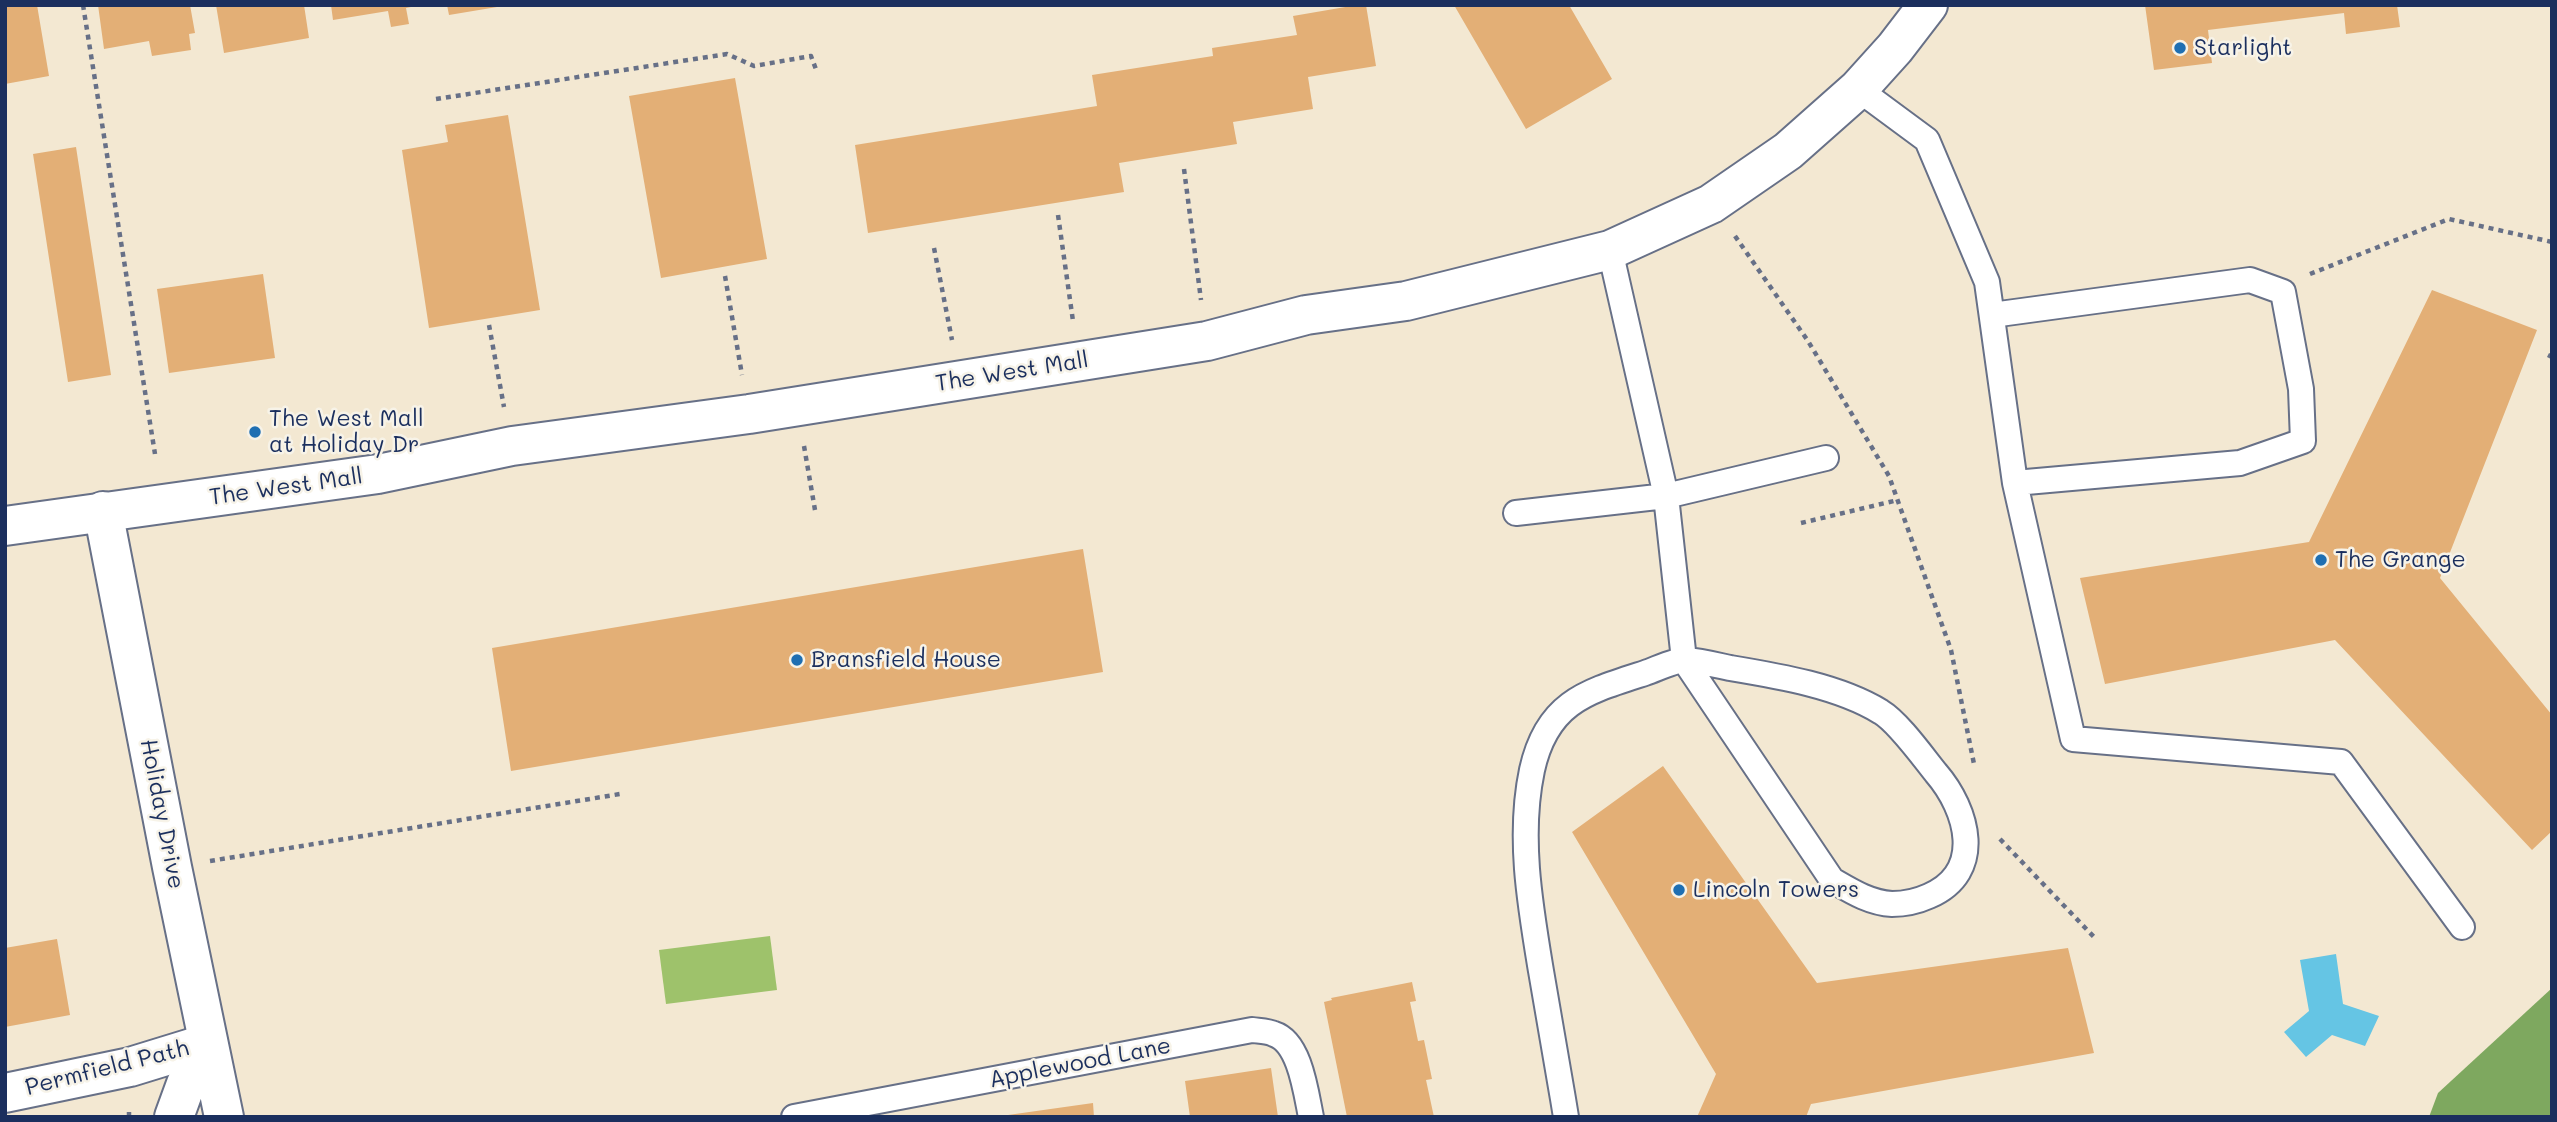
<!DOCTYPE html>
<html>
<head>
<meta charset="utf-8">
<style>
  body { margin:0 }
  #map { position:relative; width:2557px; height:1122px; overflow:hidden; background:#f3e8d2; font-family:Mali,sans-serif }
  canvas { display:block }
  .frame { position:absolute; inset:0; border:7px solid #1b2f5e; pointer-events:none }
</style>
</head>
<body>
<div id="map">
<canvas width="2557" height="1122"></canvas>
<div class="frame"></div>
</div>
<script>
const ctx = document.querySelector('canvas').getContext('2d');
ctx.lineJoin = 'round';
function fill(path, color) { ctx.fillStyle = color; ctx.fill(path, 'evenodd'); }
function strokePath(path, color, width, dash) { ctx.strokeStyle = color; ctx.lineWidth = width; ctx.lineCap = dash ? 'butt' : 'round'; ctx.setLineDash(dash || []); ctx.stroke(path); }
function write(font, color, halo, rows, align = 'center') {
  ctx.font = font + ' Mali,sans-serif'; ctx.lineWidth = 5; ctx.setLineDash([]); ctx.textBaseline = 'middle'; ctx.strokeStyle = halo; ctx.fillStyle = color; for (const [text, x, y, turn = 0] of rows) {
    ctx.save(); ctx.translate(x, y); ctx.rotate((+turn || 0) * Math.PI / 180); ctx.textAlign = isNaN(turn) ? turn : align; if (halo) ctx.strokeText(text, 0, 0); ctx.fillText(text, 0, 0); ctx.restore();
  }
}
fill(new Path2D(`
  M770,936L777,990L666,1004L659,950Z`), '#9ec26b');
fill(new Path2D(`
  M2552,988V1117H2429L2438,1093Z`), '#7ea85f');
fill(new Path2D(`
  M2336,954L2343,1004L2379,1016L2365,1046L2332,1035L2306,1057L2284,1032L2309,1011L2300,960Z`), '#65c5e4');
fill(new Path2D(`
  M5,5H37L49,76L5,84Z
  M98,5H190L195,33L189,34L191,50L152,56L149,41L104,49Z
  M216,5H304L309,38L224,53Z
  M331,5H411V7L406,8L409,24L391,27L388,11L333,20Z
  M447,5H497V7L449,15Z
  M1357,5H1366L1376,66L1308,77L1313,109L1233,122L1237,144L1119,163L1124,192L868,233L855,145L1097,106L1092,75L1213,56L1212,48L1297,35L1293,16Z
  M1454,5H1569L1612,79L1526,129Z
  M2145,5H2397L2400,27L2346,34L2344,13L2208,30L2212,63L2154,70Z
  M735,78L767,259L661,278L629,96Z
  M508,115L540,310L429,328L402,150L448,142L445,125Z
  M76,147L111,375L68,382L33,154Z
  M263,274L275,358L169,373L157,289Z
  M2432,290L2537,330L2440,578L2552,715V831L2532,850L2335,640L2105,684L2080,578L2309,542Z
  M1083,549L1103,672L511,771L492,648Z
  M1663,766L1817,983L2068,948L2094,1053L1811,1104L1806,1117H1697L1716,1074L1572,832Z
  M57,939L70,1015L5,1027V948Z
  M1412,982L1416,1001L1410,1002L1418,1041L1424,1040L1432,1079L1426,1080L1434,1117H1347L1324,1002L1332,1000L1331,998Z
  M1271,1068L1278,1117H1190L1185,1081Z
  M1093,1103L1094,1117H1008V1115Z`), '#e3af76');
const service = new Path2D(`
  M1858,89L1927,140L1987,282L2015,483L2240,463L2303,441L2301,389L2283,292L2250,280L1992,315
  M2015,483L2073,739L2341,762L2462,927
  M1516,513L1666,496L1826,458
  M794,1117L1252,1030C1259,1031 1268,1031 1274,1034C1300,1042 1306,1093 1311,1117
  M1566,1117C1558,1068 1549,1019 1541,971C1530,905 1518,836 1532,770C1547,702 1586,692 1645,673C1657,669 1674,660 1686,660C1700,661 1716,665 1730,668C1778,676 1839,686 1881,712C1898,722 1923,757 1936,773C1968,810 1985,872 1929,896C1918,901 1905,904 1892,904C1870,903 1851,891 1832,880L1684,660L1666,496L1610,250`);
const minor = new Path2D(`
  M5,1093L130,1067L208,1043`);
const tertiary = new Path2D(`
  M103,511L172,867L224,1117
  M174,1117L186,1084L208,1043`);
const secondary = new Path2D(`
  M5,526L378,474L512,446L749,414L1207,341L1306,315L1406,301L1610,250L1711,204L1788,151L1858,89L1895,48L1928,5`);
strokePath(service, '#677087', 28);
strokePath(minor, '#677087', 42);
strokePath(tertiary, '#677087', 42);
strokePath(secondary, '#677087', 42);
strokePath(new Path2D(`
  M83,5L155,454
  M436,99L727,54L754,66L811,56L817,72
  M1184,169L1201,300
  M1058,215L1073,321
  M1735,236L1808,341L1889,476L1951,650L1974,764
  M934,248L952,340
  M2310,274L2449,219L2552,242
  M725,276L742,375
  M489,325L504,407
  M2548,355L2552,357
  M804,446L815,510
  M1801,523L1898,500
  M2000,839L2094,937
  M210,861L620,794
  M129,1117V1107`), '#677087', 4.5, [5, 5]);
strokePath(service, '#fff', 24);
strokePath(minor, '#fff', 38);
strokePath(tertiary, '#fff', 38);
strokePath(secondary, '#fff', 38);
for (const [x, y, r, color] of [
  [2180,48,7,"#1f6fb2"],
  [255,432,7,"#1f6fb2"],
  [2321,560,7,"#1f6fb2"],
  [797,660,7,"#1f6fb2"],
  [1679,890,7,"#1f6fb2"]
]) { const dot = new Path2D(); dot.arc(x, y, r, 0, 2 * Math.PI); ctx.fillStyle = color; ctx.fill(dot); strokePath(dot, '#f7f3e8', 2.5); }
write('23px', '#1b2f5e', '#f7f3e8', [
  ["Starlight",2194,48],
  ["The West Mall",269,419],
  ["at Holiday Dr",269,445],
  ["The Grange",2335,560],
  ["Bransfield House",811,660],
  ["Lincoln Towers",1693,890]
], 'left');
write('23px', '#1b2f5e', '#f7f3e8', [
  ["The West Mall",1012,372,-9],
  ["The West Mall",286,487,-8],
  ["Holiday Drive",162,814,79],
  ["Applewood Lane",1080,1063,-11],
  ["Permfield Path",107,1068,-14]
]);
</script>
</body>
</html>
